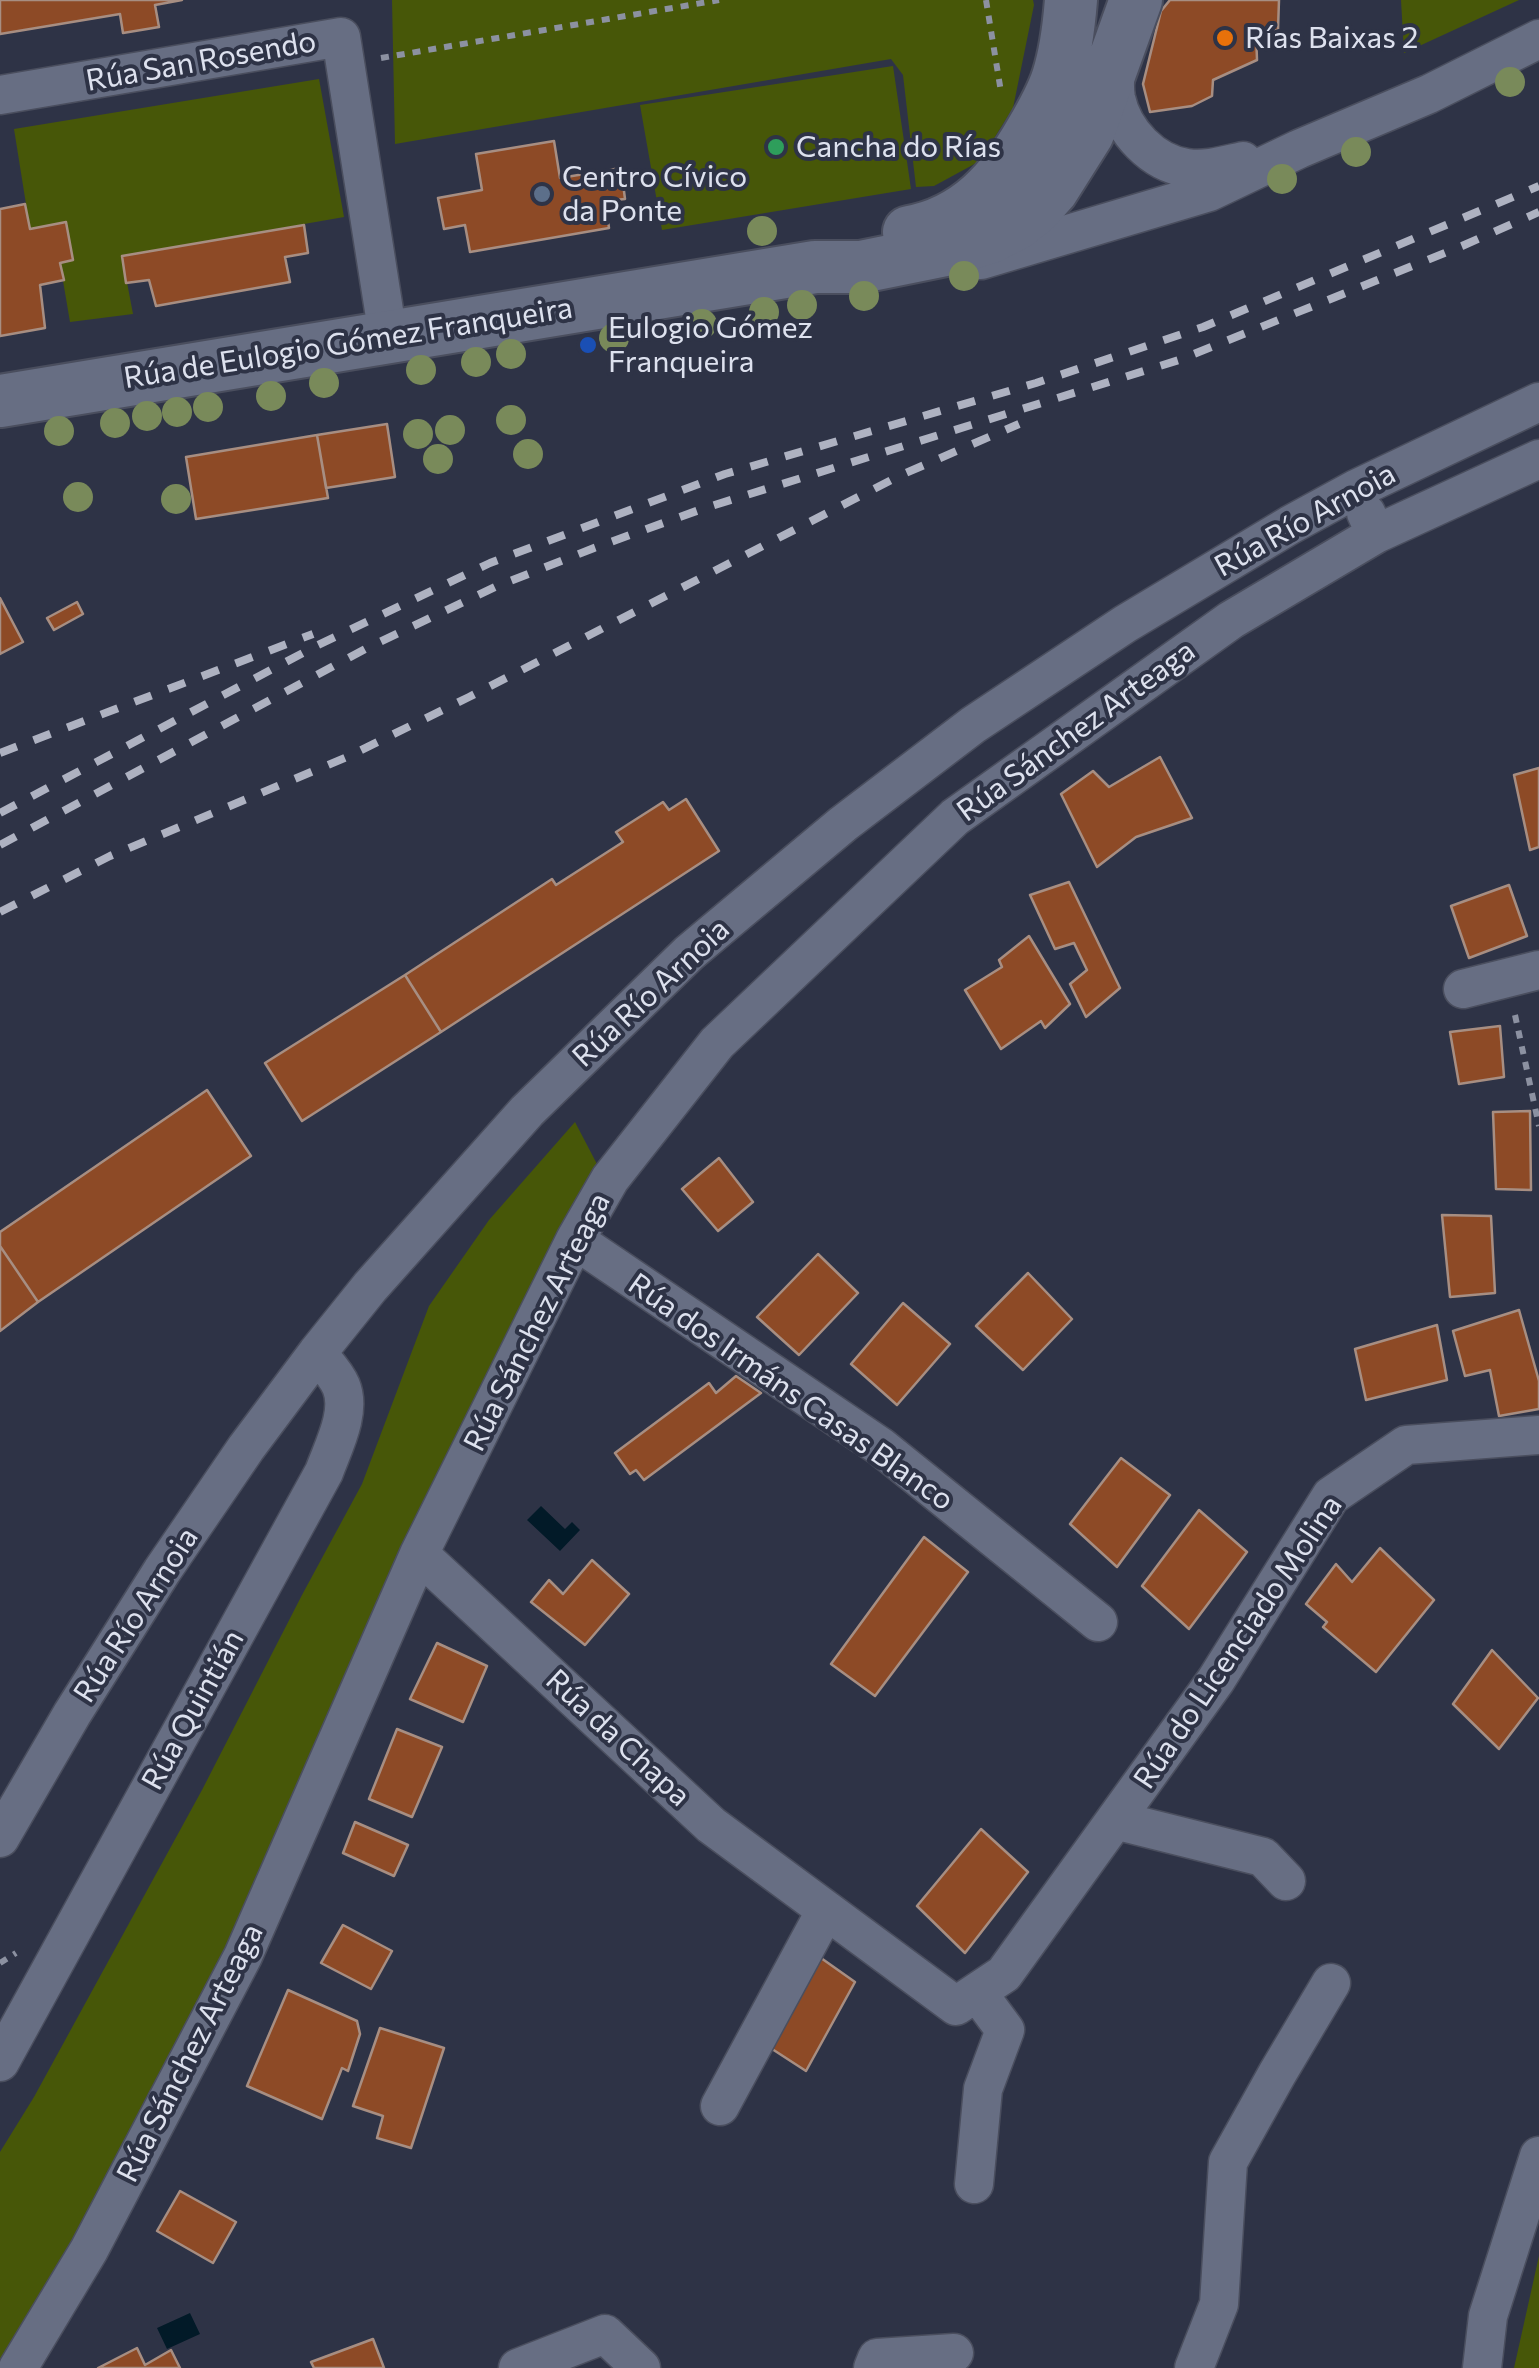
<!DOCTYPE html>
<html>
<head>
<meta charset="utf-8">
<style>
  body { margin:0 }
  canvas { display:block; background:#2e3346 }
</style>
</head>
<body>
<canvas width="1539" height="2368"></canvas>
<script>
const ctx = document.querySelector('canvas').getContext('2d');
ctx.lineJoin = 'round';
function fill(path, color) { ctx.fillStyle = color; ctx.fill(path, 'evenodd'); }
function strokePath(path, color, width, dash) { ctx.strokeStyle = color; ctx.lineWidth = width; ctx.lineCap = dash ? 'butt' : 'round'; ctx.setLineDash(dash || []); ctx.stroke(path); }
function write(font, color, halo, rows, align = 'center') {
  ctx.font = font + ' Commissioner,sans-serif'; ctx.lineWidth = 8; ctx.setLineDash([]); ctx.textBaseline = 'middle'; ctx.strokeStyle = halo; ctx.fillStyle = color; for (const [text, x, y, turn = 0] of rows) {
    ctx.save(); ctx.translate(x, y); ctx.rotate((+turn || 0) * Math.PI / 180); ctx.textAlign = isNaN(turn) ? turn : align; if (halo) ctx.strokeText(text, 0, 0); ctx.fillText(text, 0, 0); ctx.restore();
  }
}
fill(new Path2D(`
  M392,0H1033L1034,5L1013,108L980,161L934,186L916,187L903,75L891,59L395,144Z
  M1401,0H1519L1404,53Z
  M893,66L911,189L662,230L640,105Z
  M319,79L344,217L122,256L133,314L70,322L60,263L73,259L66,223L30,229L14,129Z
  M575,1122L598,1166L188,2038L7,2364L0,2368V2152L34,2097L202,1790L302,1595L362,1484L429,1306L489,1220Z
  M1539,2255V2368H1514L1539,2256Z`), '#475708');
fill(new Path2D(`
  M541,1506L565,1529L572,1522L580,1530L560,1551L527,1520Z
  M190,2313L200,2334L167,2349L157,2328Z`), '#021a28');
const building = new Path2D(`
  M0,0H182L155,5L159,27L123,33L120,14L0,34Z
  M1170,0H1279L1278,30L1256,33L1257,60L1213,80L1212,96L1192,106L1150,112L1143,84L1161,11Z
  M554,141L560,178L621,168L625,199L605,201L609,228L470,252L465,225L444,229L438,198L482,190L476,154Z
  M25,204L30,229L66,222L73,260L60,263L64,280L40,285L45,328L0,336V209Z
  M304,225L308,253L285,257L290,282L156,306L149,280L126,283L122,256Z
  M387,424L395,477L326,488L317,435Z
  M317,435L328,498L196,519L186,457Z
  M0,598L23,642L0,654Z
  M77,602L83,614L54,630L47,618Z
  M1160,757L1192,818L1136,837L1097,867L1061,794L1093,771L1109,787Z
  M1539,768V847L1530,850L1514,775Z
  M686,799L719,851L441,1032L405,975L552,879L556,885L623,842L616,832L663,802L669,810Z
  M1069,882L1120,988L1086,1017L1070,984L1087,970L1074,943L1055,949L1030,895Z
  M1509,885L1527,936L1469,958L1451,906Z
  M1029,936L1070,1004L1045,1028L1041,1021L1001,1049L965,990L1002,967L999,960Z
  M405,975L441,1032L302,1121L265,1063Z
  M1500,1026L1504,1077L1459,1084L1450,1032Z
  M207,1090L251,1156L38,1302L0,1246V1232Z
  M1530,1111L1531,1190L1496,1189L1493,1112Z
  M719,1158L753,1202L718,1231L682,1189Z
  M1442,1215L1491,1216L1495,1293L1450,1297Z
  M0,1246L38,1302L0,1331Z
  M818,1254L858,1293L799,1355L757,1317Z
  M1028,1273L1072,1319L1023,1370L976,1326Z
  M903,1303L950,1344L897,1405L851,1364Z
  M1519,1310L1539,1381V1409L1499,1416L1490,1370L1465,1376L1453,1331Z
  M1437,1325L1447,1380L1366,1400L1355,1349Z
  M736,1376L761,1393L644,1480L636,1470L630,1474L615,1453L709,1383L716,1393Z
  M1121,1458L1170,1495L1117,1567L1070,1524Z
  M1199,1510L1247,1552L1189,1629L1142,1586Z
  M924,1537L968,1572L875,1696L831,1664Z
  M1380,1548L1434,1600L1376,1672L1323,1627L1327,1622L1306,1604L1336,1564L1352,1582Z
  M592,1560L629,1594L585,1645L531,1602L549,1580L563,1594Z
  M437,1643L487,1666L463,1722L410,1699Z
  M1492,1650L1538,1698L1499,1749L1453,1704Z
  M397,1729L442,1747L412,1817L369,1799Z
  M355,1822L408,1845L394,1876L343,1853Z
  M981,1829L1028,1872L965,1953L917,1906Z
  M343,1925L392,1951L371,1989L321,1963Z
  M821,1958L855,1982L806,2071L769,2047Z
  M288,1990L357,2021L360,2034L348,2071L342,2068L322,2119L247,2086Z
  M380,2028L444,2048L411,2148L377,2138L383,2116L353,2106Z
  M180,2191L236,2222L213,2263L157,2231Z
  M373,2339L384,2368H314L311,2362Z
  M137,2348L145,2365L171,2350L180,2368H98Z`);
fill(building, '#8d4a26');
strokePath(building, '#a78e82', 2.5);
const street = new Path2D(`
  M1116,66C1115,76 1114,87 1116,98C1123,132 1153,163 1187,168C1206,171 1225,165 1243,161
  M0,95L341,37L388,336
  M981,260L1209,192L1299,149L1429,94L1539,39
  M1366,513L1376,534L1539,459
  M1463,989L1539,970
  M575,1240L881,1447L1098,1622
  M419,1554L711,1825L956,2006L1004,1974L1216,1680L1331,1496L1406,1445L1539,1435
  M1115,1820L1263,1857L1286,1881
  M0,1838L72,1714L162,1571L246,1448L317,1353L370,1287L527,1111L689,953L843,824L973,725L1125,624L1290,525L1356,489L1539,402
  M0,2062L324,1472C333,1447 352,1412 341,1386C336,1374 325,1363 317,1353
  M720,2106L826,1910
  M974,2184L983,2089L1005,2030L977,1992
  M18,2368L89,2250L243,1956L419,1554L575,1240L610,1179L717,1043L955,817L1231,620L1376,534
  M518,2368L605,2334L641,2368
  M873,2368L877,2358L954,2353
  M1194,2368L1219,2304L1228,2162L1277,2074L1331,1983
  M1482,2368L1488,2316L1539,2156`);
const secondary = new Path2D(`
  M909,232C967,222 1003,181 1031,132C1041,115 1052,96 1058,77C1066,52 1069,25 1071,0
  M0,401L815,267H861L960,247L991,237L1016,224L1035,209L1052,190L1088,133L1136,0`);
strokePath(street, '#4a4e5e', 41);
strokePath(secondary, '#4a4e5e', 56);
strokePath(new Path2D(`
  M986,0L1001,92
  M381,58L719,0
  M1515,1015L1539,1126
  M0,1963L16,1953`), '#8c91a1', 6, [8, 8]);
strokePath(street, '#676e83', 38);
strokePath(secondary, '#676e83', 52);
strokePath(new Path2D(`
  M0,753L313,634
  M0,813L318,645L490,563L725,474L1036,383L1203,327L1539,186
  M0,845L367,648L495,587L594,548L702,509L1179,360L1462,246L1539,212
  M0,912L110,856L347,757L469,697L901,475L1019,424`), '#aeb2c1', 8, [18, 18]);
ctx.fillStyle = '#798a5a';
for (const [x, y] of [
  [1510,82],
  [1356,152],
  [1282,179],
  [762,231],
  [964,276],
  [864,296],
  [802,305],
  [764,312],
  [702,324],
  [614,338],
  [511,354],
  [476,362],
  [421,370],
  [324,383],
  [271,396],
  [208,407],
  [177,412],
  [147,416],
  [511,420],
  [115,423],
  [450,430],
  [59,431],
  [418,434],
  [528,454],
  [438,459],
  [78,497],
  [176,499]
]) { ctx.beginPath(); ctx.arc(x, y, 15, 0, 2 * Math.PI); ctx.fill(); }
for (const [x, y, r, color] of [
  [1225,38,10,"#e8710a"],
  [776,147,10,"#2e9e5b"],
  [542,194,10,"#5c6f8a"],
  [588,345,10,"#1a4fb4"]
]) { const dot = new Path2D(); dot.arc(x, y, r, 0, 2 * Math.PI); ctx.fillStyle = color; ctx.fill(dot); strokePath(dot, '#2e3346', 4); }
write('30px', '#dde1ee', '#2e3346', [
  ["Rías Baixas 2",1245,38],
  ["Cancha do Rías",796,147],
  ["Centro Cívico",562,177],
  ["da Ponte",562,211],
  ["Eulogio Gómez",608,328],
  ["Franqueira",608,362]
], 'left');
write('30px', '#dde1ee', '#2e3346', [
  ["Rúa San Rosendo",201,61,-10],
  ["Rúa de Eulogio Gómez Franqueira",348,343,-9],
  ["Rúa Río Arnoia",1305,520,-29],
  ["Rúa Sánchez Arteaga",1076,731,-36],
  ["Rúa Río Arnoia",651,993,-43],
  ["Rúa Sánchez Arteaga",537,1322,-63],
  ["Rúa dos Irmáns Casas Blanco",791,1392,35],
  ["Rúa Río Arnoia",136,1615,-57],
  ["Rúa do Licenciado Molina",1238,1642,-56],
  ["Rúa Quintián",193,1710,-61],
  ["Rúa da Chapa",618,1738,43],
  ["Rúa Sánchez Arteaga",190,2053,-63]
]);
</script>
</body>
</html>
